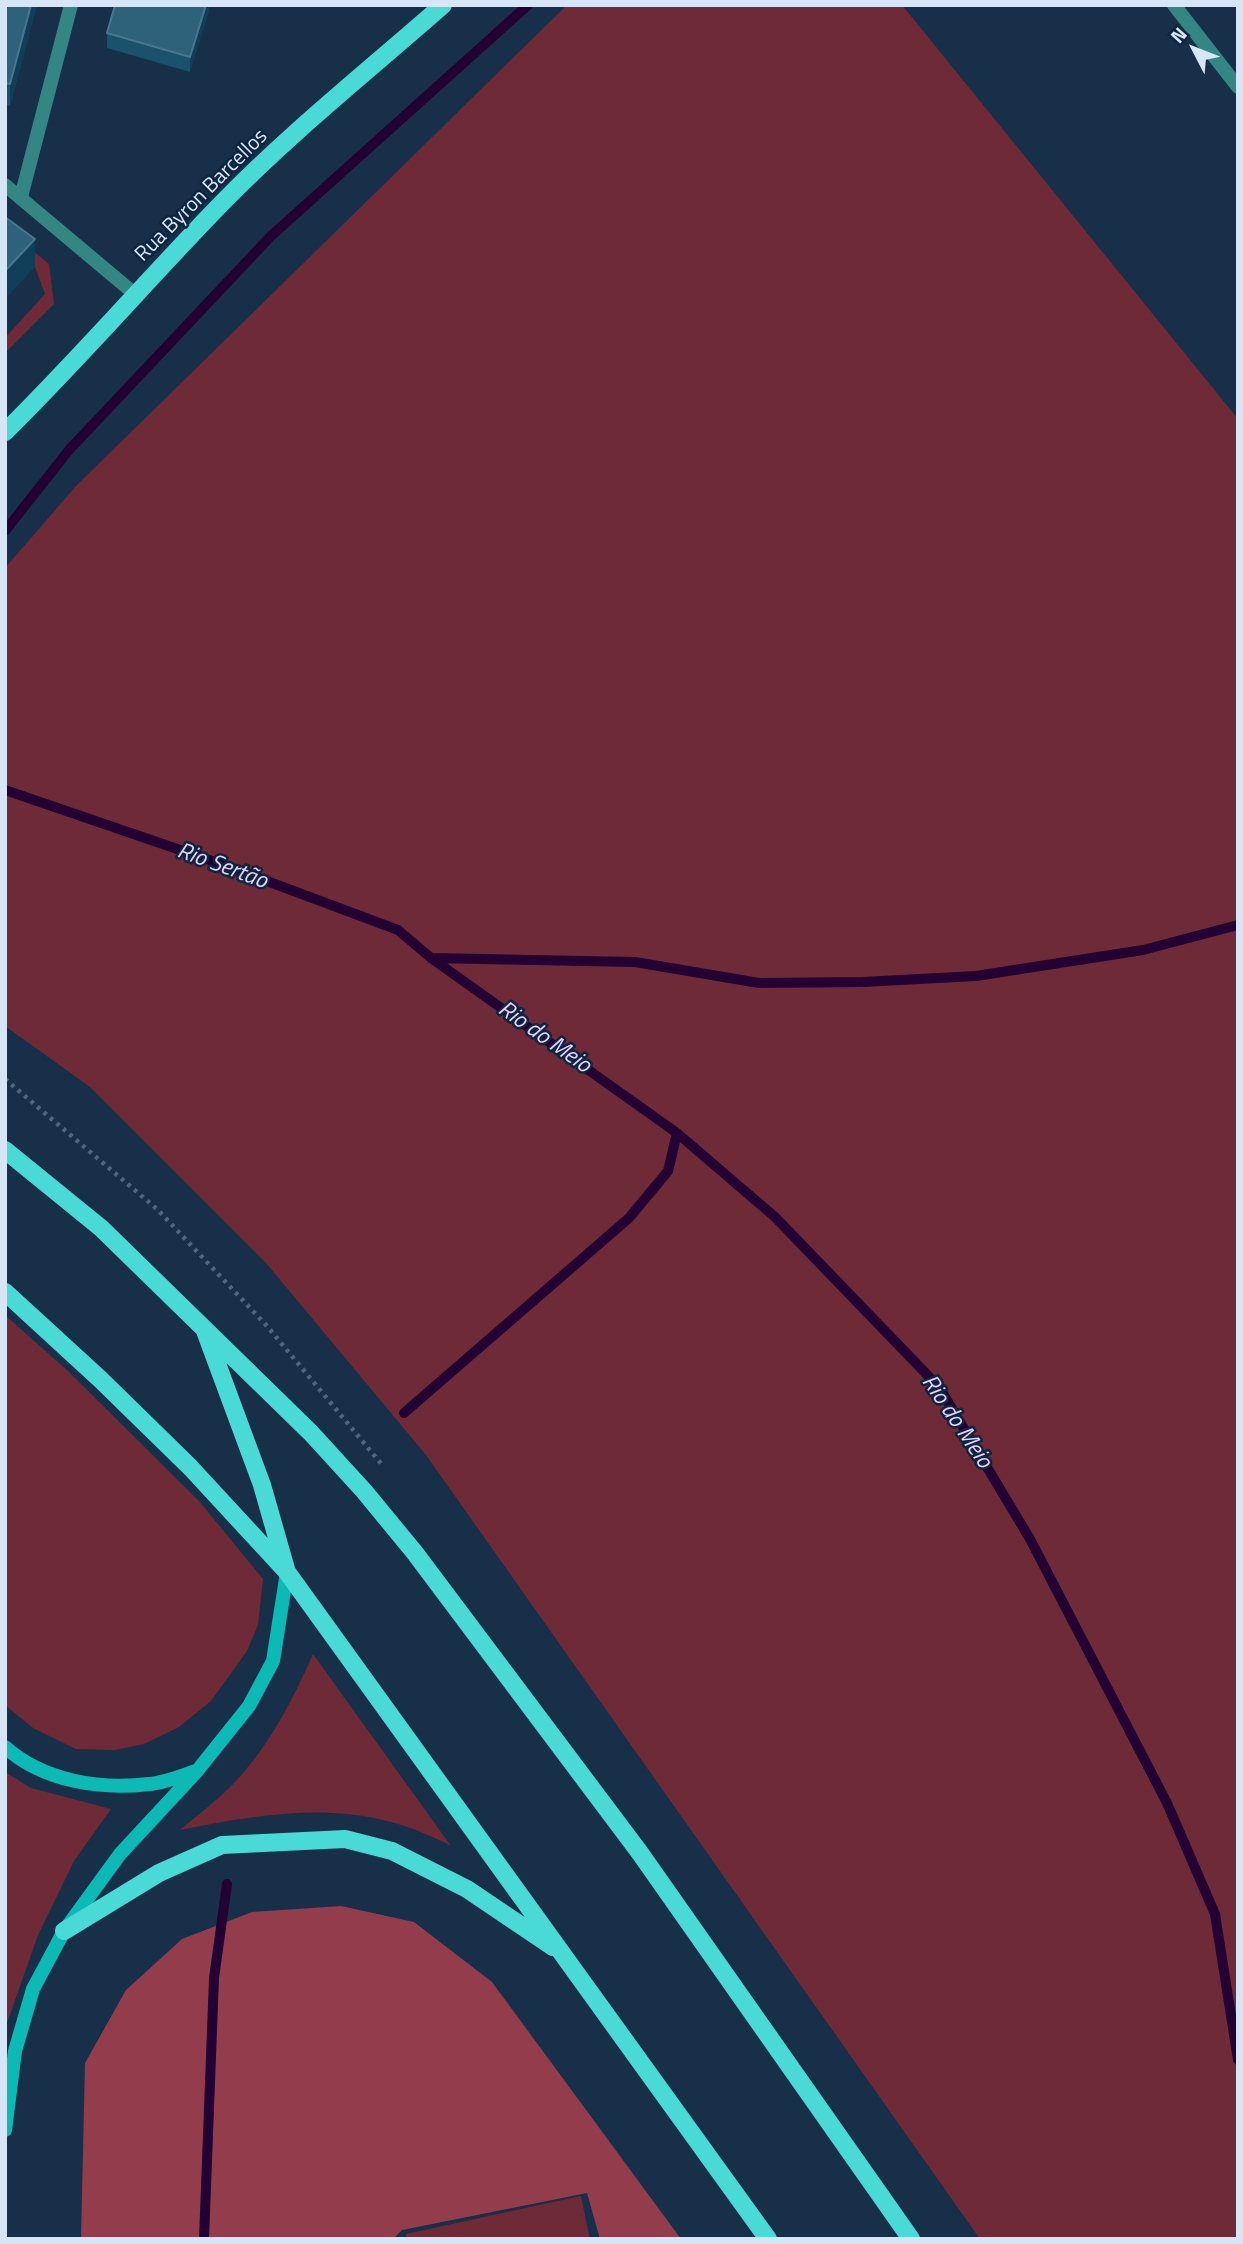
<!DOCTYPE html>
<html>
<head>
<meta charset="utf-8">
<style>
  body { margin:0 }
  #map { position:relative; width:1243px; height:2244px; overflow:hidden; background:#172f49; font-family:"Titillium Web",sans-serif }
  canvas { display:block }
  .frame { position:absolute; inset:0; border:7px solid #d7e6f6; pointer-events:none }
  .north { position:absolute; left:1159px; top:14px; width:70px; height:70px; -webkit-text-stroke:5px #0d253e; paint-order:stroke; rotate:312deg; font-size:19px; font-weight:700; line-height:28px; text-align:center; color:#d7e6f6 }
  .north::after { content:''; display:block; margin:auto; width:24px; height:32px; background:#d7e6f6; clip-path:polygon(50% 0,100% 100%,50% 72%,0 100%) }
</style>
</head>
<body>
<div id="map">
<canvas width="1243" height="2244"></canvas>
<div class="frame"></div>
<div class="north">N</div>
</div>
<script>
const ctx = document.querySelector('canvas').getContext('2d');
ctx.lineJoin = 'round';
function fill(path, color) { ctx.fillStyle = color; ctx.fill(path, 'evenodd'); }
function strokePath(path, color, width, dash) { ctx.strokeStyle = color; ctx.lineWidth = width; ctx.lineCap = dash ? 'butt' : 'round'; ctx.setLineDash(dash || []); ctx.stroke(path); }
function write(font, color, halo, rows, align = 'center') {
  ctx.font = font + ' "Titillium Web",sans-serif'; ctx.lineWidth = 5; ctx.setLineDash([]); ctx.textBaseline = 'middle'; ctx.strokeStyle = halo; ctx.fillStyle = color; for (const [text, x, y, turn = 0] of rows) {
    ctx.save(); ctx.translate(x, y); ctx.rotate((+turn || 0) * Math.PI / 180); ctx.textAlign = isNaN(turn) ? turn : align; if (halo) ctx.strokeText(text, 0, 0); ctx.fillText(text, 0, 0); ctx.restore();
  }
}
fill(new Path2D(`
  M567,5H902L1238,419V2239H980L426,1455L266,1263L90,1087L5,1026V568L76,486Z
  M5,228L49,264L54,304L5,353V338L45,294L35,267L5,244Z
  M5,1315L69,1372L199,1501L263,1579L258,1625L247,1651L211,1701L179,1727L144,1744L115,1750L76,1749L33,1728L5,1705Z
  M313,1654L451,1846C360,1797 277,1811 180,1830C195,1817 211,1805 226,1791C265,1754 292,1702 313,1654Z
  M5,1772L31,1788L111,1809L74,1861L38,1935L7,2023L5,2034Z
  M581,2196L590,2239H407L406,2234Z`), '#6f2a37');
fill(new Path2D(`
  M341,1906L414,1922L492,1982L681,2239H600L587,2193L402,2230L393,2239H81L85,2063L126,1990L182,1939L252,1912Z`), '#933d4c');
strokePath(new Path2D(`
  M5,531L69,450L271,236L528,5
  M5,790L224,865L398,930L431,958L677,1133L775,1217L939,1387L1030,1539L1167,1803L1215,1914L1238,2060
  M431,958L635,962L759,983L863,982L976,976L1143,950L1238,925
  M404,1413L629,1218L668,1171L677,1133
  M204,2239L214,1978L227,1884`), '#230233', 10);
strokePath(new Path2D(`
  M5,1079L158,1210L267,1326L383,1466`), '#51667d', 4.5, [3.5, 5]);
strokePath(new Path2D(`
  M1174,5L1238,87
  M21,197L71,5`), '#338683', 14);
strokePath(new Path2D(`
  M5,185L136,295`), '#338683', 14);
strokePath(new Path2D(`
  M5,1747C43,1781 100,1790 149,1784C164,1783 181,1776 196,1771
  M5,2130L15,2051L33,1989L64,1931L120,1854L197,1771L249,1706L273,1661L287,1572`), '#0cb9b4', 14);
strokePath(new Path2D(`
  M5,432C80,358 148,279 221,204C290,133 369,70 443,5
  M5,1150L101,1228L311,1433L364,1491L415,1553L640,1853L911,2239
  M5,1292L100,1379L190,1467L287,1572L768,2239
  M205,1331L262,1485L286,1569
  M64,1931L159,1873L222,1845L345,1839L392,1851L467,1889L553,1947`), '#4adad5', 18);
fill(new Path2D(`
  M5,5H37L10,106L5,104Z
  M209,5V11L190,72L107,48V33Z`), '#19526a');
fill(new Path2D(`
  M31,5H37L10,106V84Z
  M206,5H209V11L190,72V57Z
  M35,239V267L5,299V271Z`), '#103d57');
const building = new Path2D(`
  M5,5H31L10,84L5,83Z
  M115,5H206L190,57L107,33Z
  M5,217L35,239L5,271Z`);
fill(building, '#2e627a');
strokePath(building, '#48778d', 2);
write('21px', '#d7e6f6', '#0d253e', [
  ["Rua Byron Barcellos",202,196,-45]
]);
write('italic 23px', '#e9d1f9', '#0d253e', [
  ["Rio Sertão",222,867,20],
  ["Rio do Meio",544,1038,35],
  ["Rio do Meio",956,1422,56]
]);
</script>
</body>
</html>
